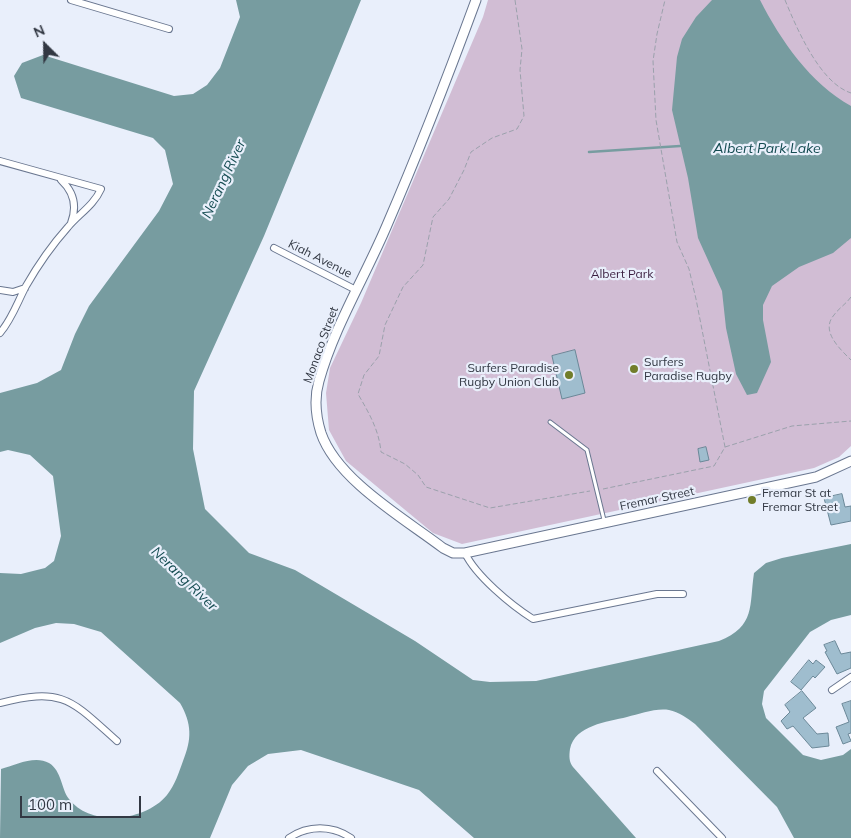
<!DOCTYPE html>
<html>
<head>
<meta charset="utf-8">
<style>
  body { margin:0 }
  #map { position:relative; width:851px; height:838px; overflow:hidden; background:#e9effb; font-family:Mulish,sans-serif }
  canvas { display:block }
  .north { position:absolute; left:20px; top:20px; width:50px; height:50px; -webkit-text-stroke:4px #e9effb; paint-order:stroke; rotate:337deg; font-size:14px; font-weight:700; line-height:20px; text-align:center; color:#323843 }
  .north::after { content:''; display:block; margin:auto; width:18px; height:22px; background:#323843; clip-path:polygon(50% 0,100% 100%,50% 72%,0 100%) }
  .scale { position:absolute; left:20px; top:796px; width:121px; height:22px; box-sizing:border-box; border:2px solid #323843; border-top:0; padding-left:6px; font-size:15px; line-height:18px; white-space:nowrap; color:#323843; -webkit-text-stroke:4px #e9effb; paint-order:stroke }
</style>
</head>
<body>
<div id="map">
<canvas width="851" height="838"></canvas>
<div class="north">N</div>
<div class="scale">100 m</div>
</div>
<script>
const ctx = document.querySelector('canvas').getContext('2d');
ctx.lineJoin = 'round';
function fill(path, color) { ctx.fillStyle = color; ctx.fill(path, 'evenodd'); }
function strokePath(path, color, width, dash) { ctx.strokeStyle = color; ctx.lineWidth = width; ctx.lineCap = dash ? 'butt' : 'round'; ctx.setLineDash(dash || []); ctx.stroke(path); }
function write(font, color, halo, rows, align = 'center') {
  ctx.font = font + ' Mulish,sans-serif'; ctx.lineWidth = 4.5; ctx.setLineDash([]); ctx.textBaseline = 'middle'; ctx.strokeStyle = halo; ctx.fillStyle = color; for (const [text, x, y, turn = 0] of rows) {
    ctx.save(); ctx.translate(x, y); ctx.rotate((+turn || 0) * Math.PI / 180); ctx.textAlign = isNaN(turn) ? turn : align; if (halo) ctx.strokeText(text, 0, 0); ctx.fillText(text, 0, 0); ctx.restore();
  }
}
fill(new Path2D(`
  M488,0H851V446L839,457L814,468L462,544L433,533L346,461L329,430L326,393L330,368L361,303L483,17Z`), '#d1bdd4');
fill(new Path2D(`
  M236,0H361L264,236L194,391L193,449L205,509L249,553L295,570L415,641L473,680L490,682L536,681L719,641C756,626 749,606 754,573L766,563L782,558L851,544V615L831,620L810,632L764,691L762,704L766,718L803,755L821,760L843,755L851,749V838H794L777,807L695,724C687,718 679,712 669,710C655,708 640,714 627,717C607,722 575,725 570,749C569,756 569,762 573,767L636,838H474L419,790L301,750L268,754L248,766L232,785L210,838H0L1,769C15,765 35,755 49,763C62,771 61,789 69,799C91,828 146,821 167,795C175,785 179,772 183,761C192,739 192,724 180,703L101,632L74,624L56,623L35,628L0,643V573L21,574L45,568L54,561L61,536L53,476L30,455L8,450L0,452V393L37,383L61,370L75,334L89,306L159,211L173,184L165,150L153,138L21,98L14,76L22,63L43,55L174,96L193,94L207,85L220,68L240,17Z
  M712,0H760C781,41 810,83 851,106V238L833,253L799,267L772,286L763,305V320L771,362L757,393L747,395L736,374L726,328L722,291L698,238L688,178L672,110L677,57L682,39L696,17Z`), '#779ca0');
strokePath(new Path2D(`
  M589,152L680,146`), '#779ca0', 2.5);
const building = new Path2D(`
  M575,350L585,393L562,399L552,356Z
  M706,447L709,460L700,462L698,449Z
  M842,494L845,507L851,506V521L831,525L824,498Z
  M835,641L841,654L851,652V668L837,674L825,652L827,651L824,645Z
  M809,660L813,664L816,660L825,667L815,678L813,676L801,690L791,682Z
  M802,691L816,708L803,718L817,734L828,733L829,746L812,748L793,726L787,729L781,721L790,712L785,705Z
  M851,701V733L848,734L851,741L843,744L836,727L849,722L842,704Z`);
fill(building, '#9fbdce');
strokePath(building, '#6b8898', 1);
const lane = new Path2D(`
  M550,422L587,450L604,520`);
const street = new Path2D(`
  M71,0L169,29
  M0,161L101,189C94,205 79,214 68,227C52,245 38,265 26,286C17,303 12,319 0,333
  M61,180C74,192 77,207 71,223
  M274,248L356,290
  M0,290L13,292L25,288
  M465,553C476,576 511,605 533,619L657,594H683
  M832,690L851,677
  M0,703C64,687 71,700 117,741
  M657,771L722,838
  M289,838C308,825 332,825 351,838`);
const secondary = new Path2D(`
  M476,0C448,76 419,151 387,225C365,277 334,327 319,381C314,398 316,417 321,433C337,480 405,519 443,548L453,553H465L816,477L851,461`);
strokePath(lane, '#6a7790', 5);
strokePath(street, '#6a7790', 8);
strokePath(secondary, '#6a7790', 11);
strokePath(new Path2D(`
  M515,0L522,49L520,70L524,116L517,129L492,138L471,152L464,170L449,199L433,217L423,265L403,287L385,325L379,356L364,375L358,394C369,413 379,430 381,452L405,464L418,475L426,487L490,508L590,491
  M785,0C797,29 820,83 851,93
  M851,297C846,304 839,308 834,315C820,331 840,349 851,360
  M725,447L792,426L851,421
  M603,489L714,466L725,447L696,299L689,269L677,242L656,120L653,61L657,34L665,0`), '#9ba1ac', 1, [5, 2.5]);
strokePath(lane, '#fff', 3);
strokePath(street, '#fff', 6);
strokePath(secondary, '#fff', 9);
for (const [x, y, r, color] of [
  [634,369,5,"#717d2a"],
  [569,375,5,"#717d2a"],
  [752,500,5,"#717d2a"]
]) { const dot = new Path2D(); dot.arc(x, y, r, 0, 2 * Math.PI); ctx.fillStyle = color; ctx.fill(dot); strokePath(dot, '#e9effb', 2); }
write('12px', '#323843', '#e9effb', [
  ["Kiah Avenue",320,259,27],
  ["Monaco Street",321,345,-70],
  ["Fremar Street",657,499,-12]
]);
write('12px', '#3b1e40', '#e9effb', [
  ["Albert Park",622,274]
]);
write('12px', '#323843', '#e9effb', [
  ["Surfers",644,362],
  ["Paradise Rugby",644,376],
  ["Surfers Paradise",559,368,"right"],
  ["Rugby Union Club",559,382,"right"],
  ["Fremar St at",762,493],
  ["Fremar Street",762,507]
], 'left');
write('italic 14px', '#154c52', '#e9effb', [
  ["Albert Park Lake",767,149],
  ["Nerang River",224,179,-65],
  ["Nerang River",184,579,44]
]);
</script>
</body>
</html>
